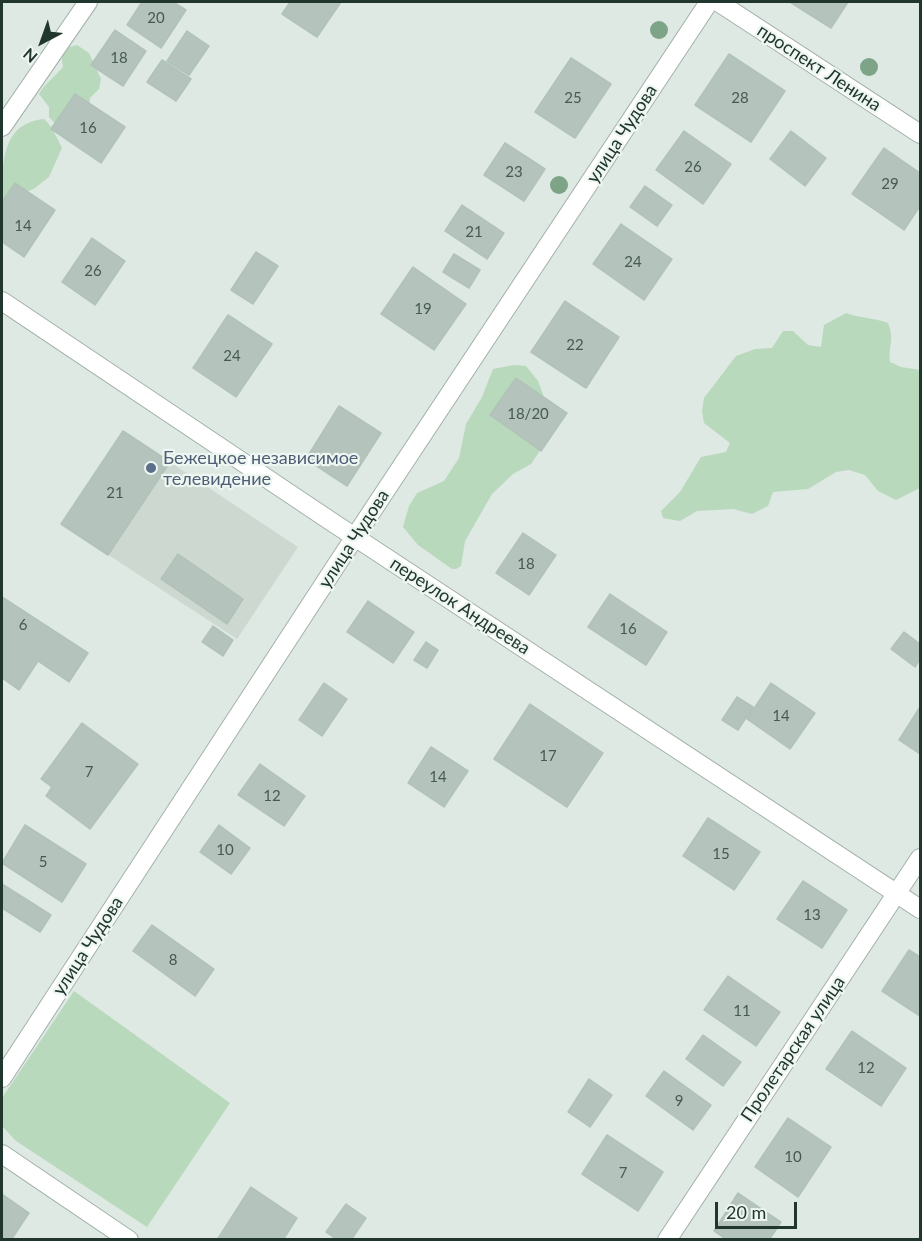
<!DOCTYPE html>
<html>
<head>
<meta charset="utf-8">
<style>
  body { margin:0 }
  #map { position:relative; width:922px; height:1241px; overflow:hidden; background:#dee9e3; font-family:Lato,sans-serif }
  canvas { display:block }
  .frame { position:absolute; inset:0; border:3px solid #21372e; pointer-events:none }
  .north { position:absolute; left:12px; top:12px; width:60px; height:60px; -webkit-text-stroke:4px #eef6f1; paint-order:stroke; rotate:221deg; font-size:16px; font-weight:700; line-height:24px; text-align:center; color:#21372e }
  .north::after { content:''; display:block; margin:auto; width:21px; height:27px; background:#21372e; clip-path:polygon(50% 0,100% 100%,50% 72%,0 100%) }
  .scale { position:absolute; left:715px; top:1202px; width:82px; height:27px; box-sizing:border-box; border:3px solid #21372e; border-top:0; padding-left:8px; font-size:18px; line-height:21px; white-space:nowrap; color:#21372e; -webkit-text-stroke:4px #eef6f1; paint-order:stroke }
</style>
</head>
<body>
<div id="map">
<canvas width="922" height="1241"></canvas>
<div class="frame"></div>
<div class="north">N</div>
<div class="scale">20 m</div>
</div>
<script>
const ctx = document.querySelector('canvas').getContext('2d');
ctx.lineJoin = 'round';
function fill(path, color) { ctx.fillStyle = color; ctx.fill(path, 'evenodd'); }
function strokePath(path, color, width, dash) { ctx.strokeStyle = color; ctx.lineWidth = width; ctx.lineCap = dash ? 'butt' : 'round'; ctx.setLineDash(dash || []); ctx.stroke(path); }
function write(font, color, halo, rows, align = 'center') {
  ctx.font = font + ' Lato,sans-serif'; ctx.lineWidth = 4.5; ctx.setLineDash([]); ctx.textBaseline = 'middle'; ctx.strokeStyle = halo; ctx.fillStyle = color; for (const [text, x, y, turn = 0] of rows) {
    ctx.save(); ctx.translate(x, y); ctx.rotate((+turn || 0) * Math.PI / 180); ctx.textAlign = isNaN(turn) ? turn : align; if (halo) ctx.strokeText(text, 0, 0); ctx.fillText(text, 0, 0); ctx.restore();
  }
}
fill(new Path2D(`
  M123,431L298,547L237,639L61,524Z`), '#cdd8d1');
fill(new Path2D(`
  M77,45L89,53L101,79L99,89L90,98L88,121L61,130L49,117V107L39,94C44,84 56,76 63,67L61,54L66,48Z
  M44,119C52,126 57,138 62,148L49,177L35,188L2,204C2,167 0,123 44,119Z
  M846,313C860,318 874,318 888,323C895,341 888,345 890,362L901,367L920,370V488L896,500L878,491L865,475L849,470L836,472L808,489L773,492L768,506L752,514L733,509L697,511L680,521L663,518L661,511L680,492L701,457L726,452L730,443L704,423L702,411L704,398L736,356L755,349L772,348L783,331H793L808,345L821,347L824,325Z
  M514,365L526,366L538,381L549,411L543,446L531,464L513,474L492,494L465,541L461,566L456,569H452L418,545L403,527L409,506L417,493L444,481L459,458L466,424L482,397L493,369Z
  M74,991L230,1103L147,1227L16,1141L2,1126V1098Z`), '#b8d9bc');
const building = new Path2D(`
  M142,2H173L186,10L161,48L127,25Z
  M290,2H341L317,37L282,14Z
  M790,2H848L831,28Z
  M115,30L146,51L123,86L91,65Z
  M187,31L209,46L189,75L167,61Z
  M729,54L785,91L751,142L695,105Z
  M571,58L611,84L575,138L535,112Z
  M162,60L191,79L176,101L147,82Z
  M75,94L125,127L101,163L51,129Z
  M684,131L731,164L703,204L656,170Z
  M791,131L826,158L805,186L770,159Z
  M505,143L545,169L524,201L484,175Z
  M884,148L920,173V206L904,230L852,194Z
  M15,183L55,210L24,257L2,242V202Z
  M645,186L672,205L657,226L630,207Z
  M462,205L504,233L487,259L445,231Z
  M621,224L672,259L644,300L593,264Z
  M92,238L125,261L95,305L62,282Z
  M256,252L278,266L253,304L231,290Z
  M454,254L480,270L469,288L443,272Z
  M413,267L466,304L434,350L381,314Z
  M565,301L619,337L586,388L531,352Z
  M228,315L272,344L236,397L193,368Z
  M516,378L567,413L541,451L490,415Z
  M339,406L381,433L347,486L306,459Z
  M123,431L170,462L108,555L61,524Z
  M523,533L556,555L529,595L496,573Z
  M178,554L243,599L227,624L161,579Z
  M610,594L667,632L646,665L588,627Z
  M2,597L88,653L69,682L38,661L19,690L2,678Z
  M368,601L414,632L393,663L347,632Z
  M213,626L233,640L223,656L202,642Z
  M904,632L920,644V659L915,667L891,649Z
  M426,642L438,650L427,668L414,660Z
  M324,683L347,699L322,736L299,720Z
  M771,683L815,713L790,749L747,719Z
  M737,697L753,707L738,730L722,720Z
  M530,704L603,753L567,807L494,759Z
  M920,707V754L899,740Z
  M82,723L138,764L90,829L46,796L52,787L41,779Z
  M431,747L468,771L444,807L408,783Z
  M260,764L305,796L284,826L238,795Z
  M708,818L760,852L734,890L683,856Z
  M25,825L86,864L62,902L2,863Z
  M219,825L250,848L231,874L200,852Z
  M803,881L847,910L822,948L777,919Z
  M2,884L51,915L40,932L2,908Z
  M152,925L214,969L195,996L133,951Z
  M909,950L920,957V1016L882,991Z
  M728,976L780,1012L756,1046L704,1010Z
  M852,1031L906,1068L881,1106L826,1069Z
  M703,1035L741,1062L723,1086L686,1059Z
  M664,1071L711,1105L693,1130L646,1096Z
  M589,1079L612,1095L590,1127L568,1112Z
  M788,1118L831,1147L798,1197L755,1167Z
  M607,1135L663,1172L638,1211L582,1174Z
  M251,1187L297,1218L283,1240H217Z
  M738,1193L781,1222L769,1240H727L714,1231Z
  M2,1194L29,1213L11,1240H2Z
  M346,1204L366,1218L351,1240H337L326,1232Z`);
fill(building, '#b4c3bb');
strokePath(building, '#b1c2b9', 1.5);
const minor = new Path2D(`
  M718,2L920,134
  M2,127L88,2
  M2,301L332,522L920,909
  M2,1078L337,564L709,2
  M2,1154L129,1240
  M667,1240L920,858`);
strokePath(minor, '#a2b0a9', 20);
strokePath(minor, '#fff', 18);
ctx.fillStyle = '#7da487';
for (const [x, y] of [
  [659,30],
  [869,67],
  [559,185]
]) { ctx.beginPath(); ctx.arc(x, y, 9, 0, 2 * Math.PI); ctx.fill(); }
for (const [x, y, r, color] of [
  [151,468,6,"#5c6f8a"]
]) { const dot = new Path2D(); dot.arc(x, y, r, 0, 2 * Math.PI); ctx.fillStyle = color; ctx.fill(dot); strokePath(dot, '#eef6f1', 2); }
write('15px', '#465a51', null, [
  ["20",156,18],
  ["18",119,58],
  ["25",573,98],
  ["28",740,98],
  ["16",88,128],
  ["26",693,167],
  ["23",514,172],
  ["29",890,184],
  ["14",23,226],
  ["21",474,232],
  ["24",633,262],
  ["26",93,271],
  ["19",423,309],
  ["22",575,345],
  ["24",232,356],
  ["18/20",528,414],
  ["21",115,493],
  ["18",526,564],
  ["6",23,625],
  ["16",628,629],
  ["14",781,716],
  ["17",548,756],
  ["7",89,772],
  ["14",438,777],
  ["12",272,796],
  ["10",225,850],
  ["15",721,854],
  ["5",43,862],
  ["13",812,915],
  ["8",173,960],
  ["11",742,1011],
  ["12",866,1068],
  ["9",679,1101],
  ["10",793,1157],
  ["7",623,1173]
]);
write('18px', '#21372e', '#eef6f1', [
  ["проспект Ленина",819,68,33],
  ["улица Чудова",622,134,-57],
  ["улица Чудова",354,539,-57],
  ["переулок Андреева",460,606,33],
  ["улица Чудова",88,946,-57],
  ["Пролетарская улица",793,1049,-56]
]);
write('18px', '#4e5e75', '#eef6f1', [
  ["Бежецкое независимое",163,458],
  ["телевидение",163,479]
], 'left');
</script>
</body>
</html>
